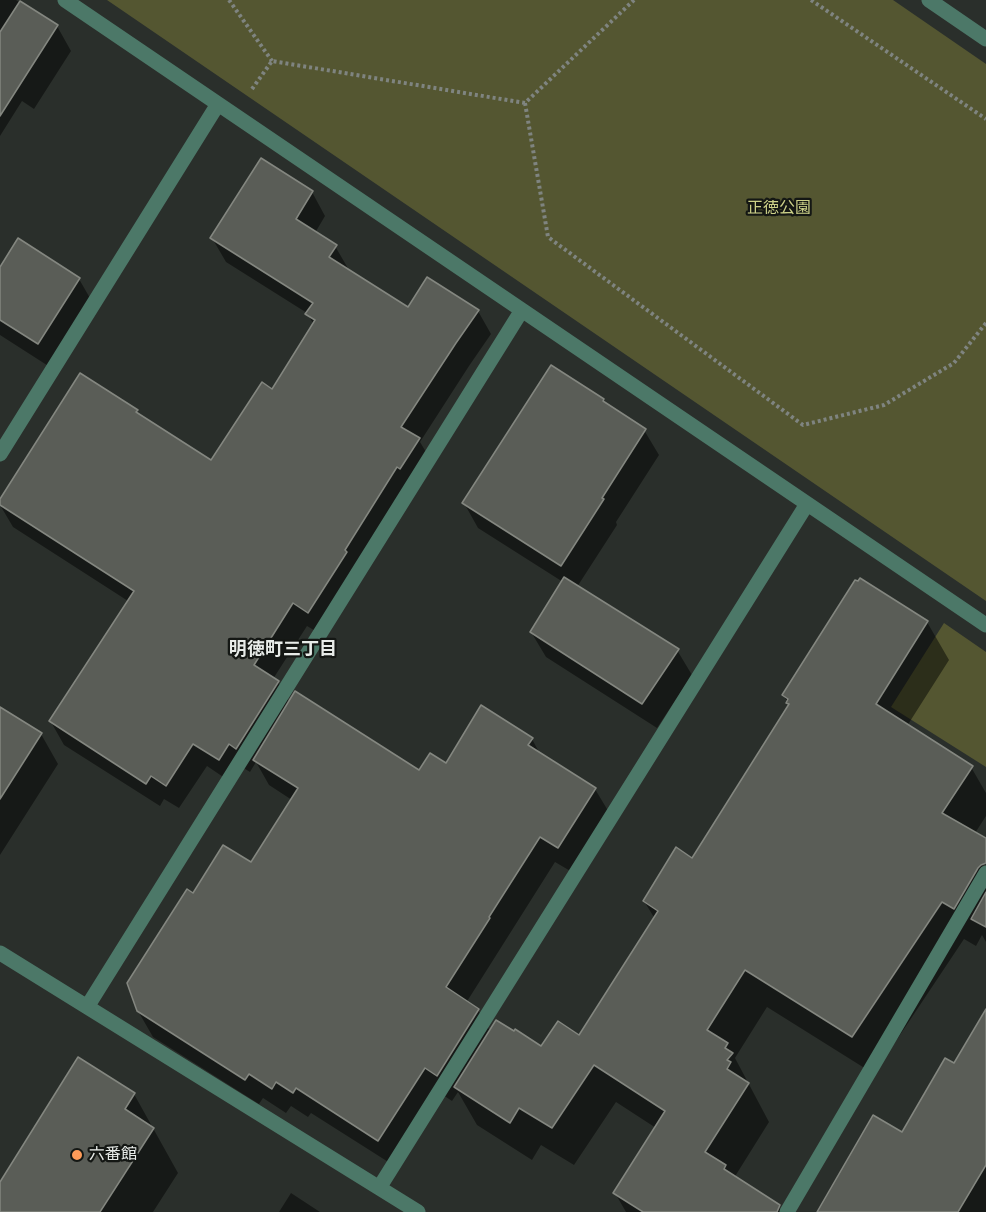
<!DOCTYPE html>
<html>
<head>
<meta charset="utf-8">
<style>
  body { margin:0 }
  canvas { display:block; background:#2a2f2b }
</style>
</head>
<body>
<canvas width="986" height="1212"></canvas>
<script>
const ctx = document.querySelector('canvas').getContext('2d');
ctx.lineJoin = 'round';
function fill(path, color) { ctx.fillStyle = color; ctx.fill(path, 'evenodd'); }
function strokePath(path, color, width, dash) { ctx.strokeStyle = color; ctx.lineWidth = width; ctx.lineCap = dash ? 'butt' : 'round'; ctx.setLineDash(dash || []); ctx.stroke(path); }
function write(font, color, halo, rows, align = 'center') {
  ctx.font = font + ' "Source Sans 3","Noto Sans JP",sans-serif'; ctx.lineWidth = 4.5; ctx.setLineDash([]); ctx.textBaseline = 'middle'; ctx.strokeStyle = halo; ctx.fillStyle = color; for (const [text, x, y, turn = 0] of rows) {
    ctx.save(); ctx.translate(x, y); ctx.rotate((+turn || 0) * Math.PI / 180); ctx.textAlign = isNaN(turn) ? turn : align; if (halo) ctx.strokeText(text, 0, 0); ctx.fillText(text, 0, 0); ctx.restore();
  }
}
fill(new Path2D(`
  M107,0H893L986,64V601Z
  M944,623L986,652V767L891,707Z`), '#545631');
fill(new Path2D(`
  M0,0H16L57,26L71,51L34,109L22,101L0,136Z
  M312,192L325,216L315,233L335,246L349,270L408,309L478,311L491,334L469,366L420,442L432,462L322,635L307,626L273,679L278,682L290,703L420,772L532,739L540,754L595,789L610,814L572,872L555,862L466,1003L478,1010L490,1031L542,1048L580,1037L655,919L644,901L693,860L790,706L783,695L927,622L949,660L907,726L971,767L986,793V816L970,841L984,864L977,874L986,889V942L982,935L976,946L964,939L874,1074L767,1007L735,1058L769,1122L734,1178L778,1206L782,1212H626L615,1193L656,1128L616,1102L574,1165L541,1145L532,1160L477,1125L458,1092L452,1101L440,1093L393,1165L311,1113L308,1117L291,1106L286,1113L263,1098L259,1104L153,1037L138,1011L193,895L251,864L292,800L269,785L256,762L250,772L242,767L232,783L207,766L179,808L164,799L160,806L64,745L51,722L128,601L13,527L0,505V502L136,411L140,417L212,462L273,391L314,325L307,313L226,262L212,238Z
  M18,240L79,279L94,305L53,369L0,335V270Z
  M603,400L606,405L644,430L659,455L616,522L617,525L577,587L677,650L692,675L657,728L546,657L531,632L563,582L478,528L464,503Z
  M0,709L41,734L58,764L0,855Z
  M986,1012V1212H819L902,1134L955,1065Z
  M134,1094L178,1173L153,1212H0V1184Z
  M291,1193L320,1212H279Z`), '#0007');
const building = new Path2D(`
  M20,1L58,25L0,116V32Z
  M261,158L313,191L296,219L337,245L329,257L408,307L427,277L479,310L456,343L401,427L420,438L400,469L397,467L345,550L347,552L308,613L293,603L254,665L279,681L236,749L229,744L219,760L193,744L166,786L151,776L146,784L49,721L134,591L0,505V499L80,373L138,410L136,412L211,460L262,382L272,389L315,320L305,314L313,303L210,238Z
  M18,238L80,278L38,344L0,320V267Z
  M551,365L604,399L603,401L646,429L602,498L604,499L561,566L462,503Z
  M564,577L679,649L642,704L530,632Z
  M860,578L928,621L876,704L973,766L942,813L986,838V863L981,865L978,868L954,909L942,902L852,1037L745,970L707,1030L728,1043L725,1048L733,1053L727,1060L731,1062L727,1069L749,1083L705,1152L726,1165L724,1169L780,1205L777,1212H643L613,1193L665,1111L594,1065L552,1128L519,1108L510,1123L454,1087L496,1020L514,1031L515,1029L541,1046L558,1021L579,1035L658,911L643,901L676,847L692,858L789,704L786,703L788,699L782,695L855,580L858,581Z
  M295,691L419,770L430,753L446,763L481,705L533,738L528,745L596,788L558,848L540,837L489,917L490,918L446,987L479,1009L437,1076L425,1068L378,1141L296,1088L293,1093L276,1082L272,1089L249,1074L245,1080L137,1011L127,983L187,889L193,893L223,845L251,862L298,788L253,760Z
  M0,707L42,733L0,799Z
  M986,892V927L971,919Z
  M986,1009V1165L958,1212H817L873,1115L902,1132L945,1058L954,1063Z
  M78,1057L135,1093L125,1109L154,1128L100,1212H0V1182Z`);
fill(building, '#5a5d57');
strokePath(building, '#848780', 1.5);
strokePath(new Path2D(`
  M229,0L272,61
  M811,0L986,119
  M252,89L272,61L525,103L634,0
  M525,103L548,237L803,425L884,405L954,363L986,323`), '#7f8480', 4, [3, 3]);
strokePath(new Path2D(`
  M65,0L986,625
  M929,0L986,39
  M0,454L218,104
  M0,953L418,1212
  M87,1007L522,310
  M379,1188L807,504
  M787,1212L986,873`), '#4c7868', 15);
for (const [x, y, r, color] of [
  [77,1155,6,"#fe9b59"]
]) { const dot = new Path2D(); dot.arc(x, y, r, 0, 2 * Math.PI); ctx.fillStyle = color; ctx.fill(dot); strokePath(dot, '#141714', 2); }
write('16px', '#ccd088', '#141714', [
  ["正徳公園",779,209]
]);
write('16px', '#e8ece9', '#141714', [
  ["六番館",89,1155]
], 'left');
write('bold 18px', '#e8ece9', '#141714', [
  ["明徳町三丁目",283,651]
]);
</script>
</body>
</html>
